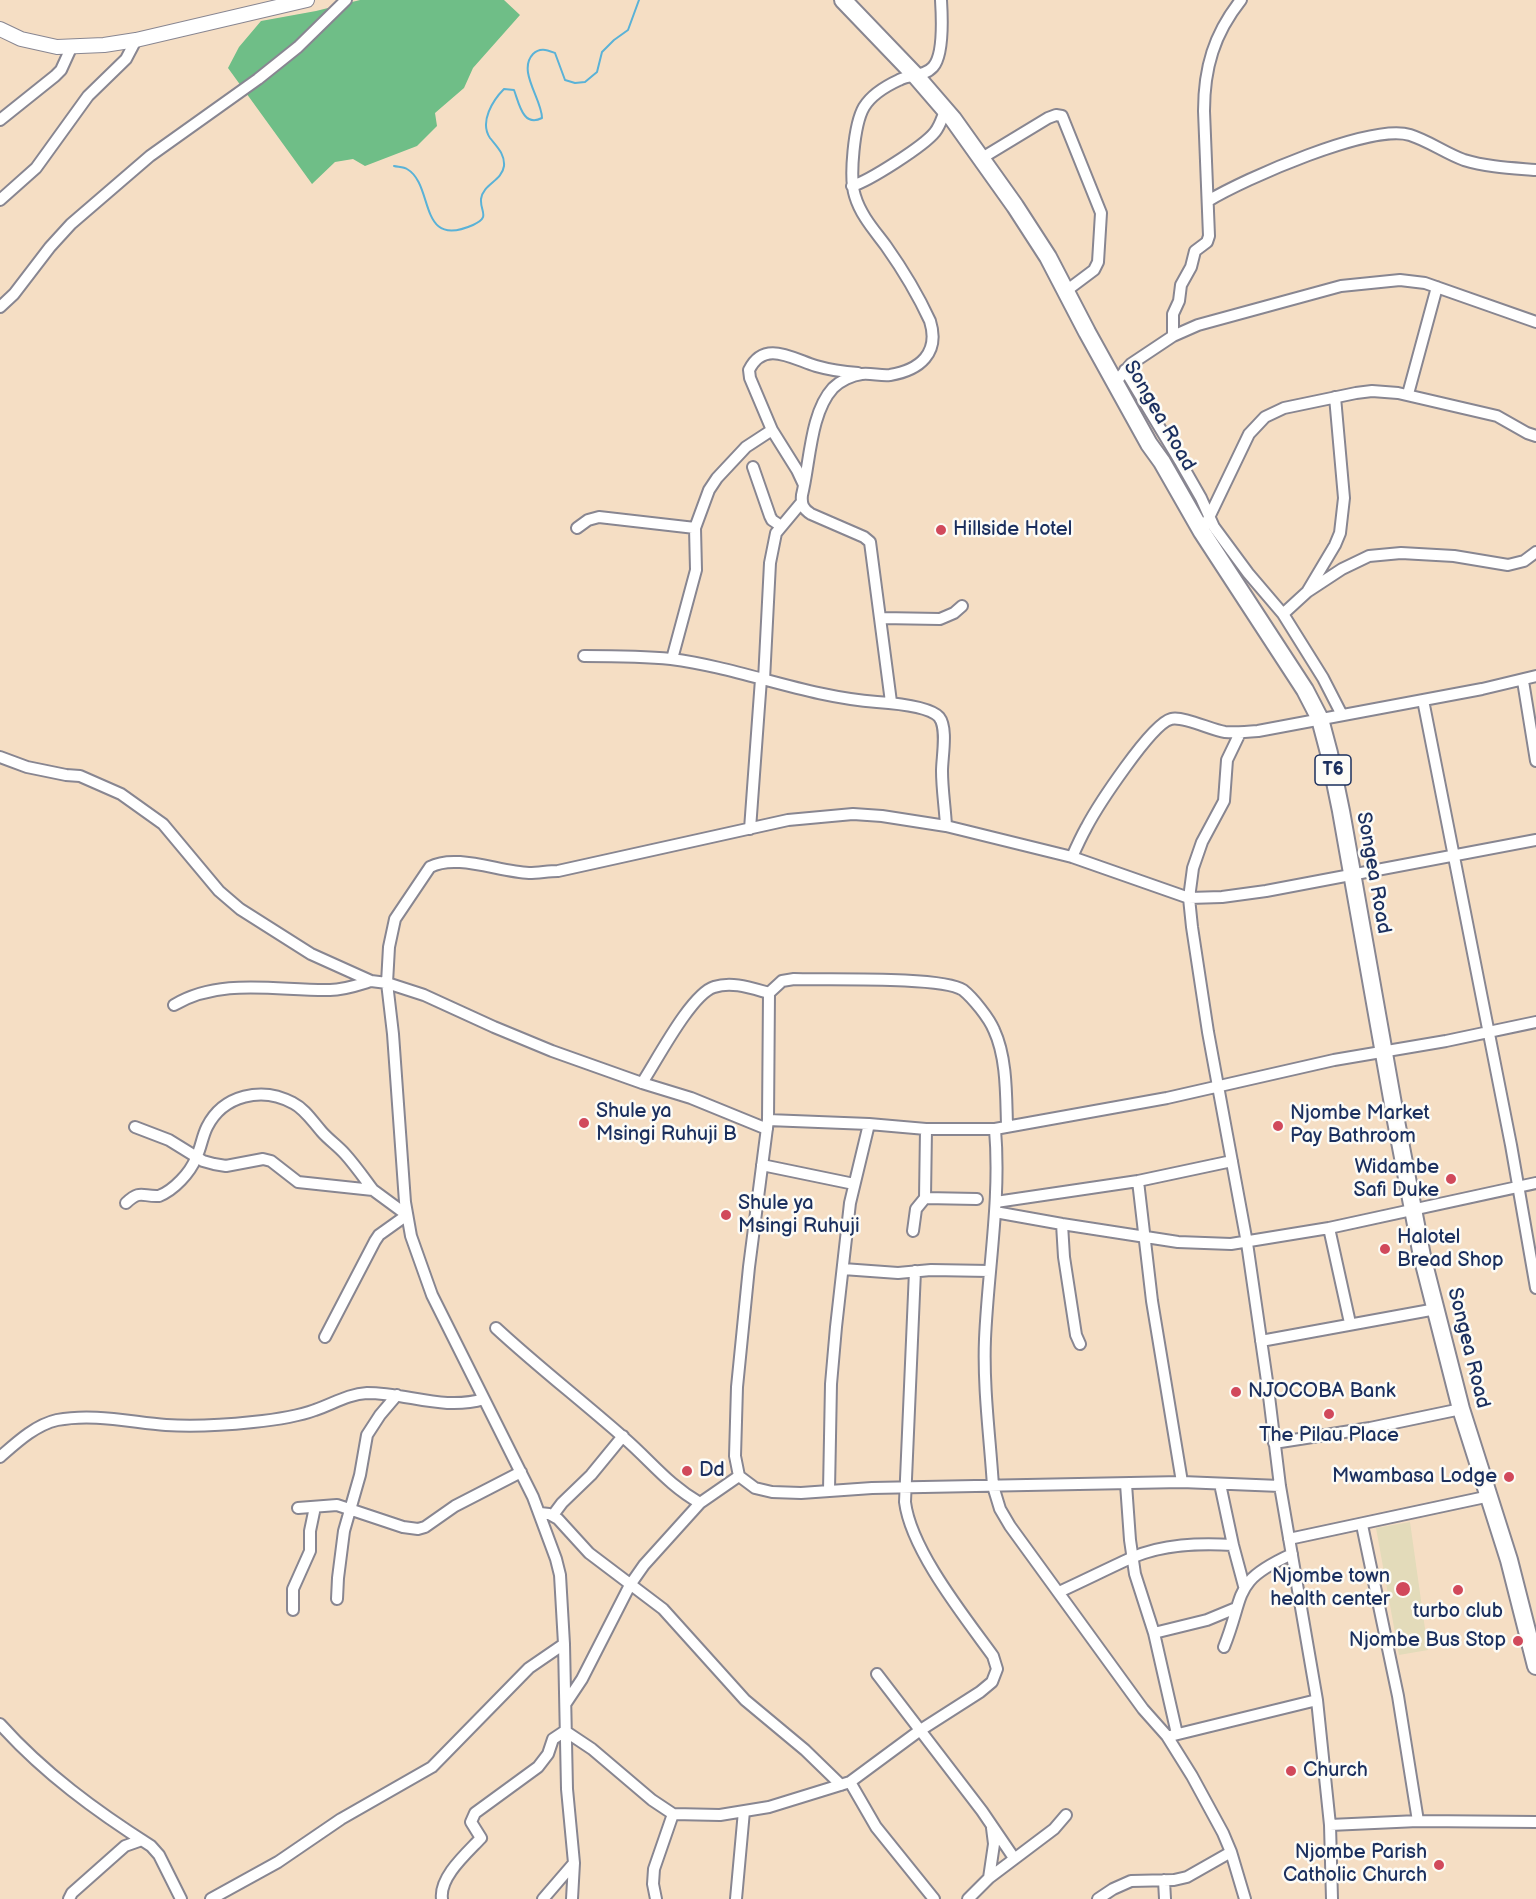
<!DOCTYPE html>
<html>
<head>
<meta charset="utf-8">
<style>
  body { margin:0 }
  canvas { display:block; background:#f5dec4 }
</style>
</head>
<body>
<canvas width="1536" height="1899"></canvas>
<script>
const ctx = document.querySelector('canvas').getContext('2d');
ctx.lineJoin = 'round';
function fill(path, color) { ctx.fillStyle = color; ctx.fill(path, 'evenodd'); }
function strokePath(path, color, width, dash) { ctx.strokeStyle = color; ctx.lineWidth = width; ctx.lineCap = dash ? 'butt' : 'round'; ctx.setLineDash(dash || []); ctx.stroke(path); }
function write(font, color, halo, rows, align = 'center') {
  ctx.font = font + ' "Balsamiq Sans",sans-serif'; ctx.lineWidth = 5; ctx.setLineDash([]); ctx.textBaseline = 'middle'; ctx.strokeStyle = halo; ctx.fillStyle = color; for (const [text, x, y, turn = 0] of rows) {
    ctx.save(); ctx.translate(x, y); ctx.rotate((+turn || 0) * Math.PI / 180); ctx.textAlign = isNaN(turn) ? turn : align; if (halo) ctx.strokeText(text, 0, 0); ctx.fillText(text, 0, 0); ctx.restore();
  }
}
fill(new Path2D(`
  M1410,1522L1428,1650L1399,1655L1376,1528Z`), '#e3dbba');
fill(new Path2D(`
  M360,0H504L520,15L473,68L464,88L435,113L437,126L417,146L365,166L353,159L335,162L312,184L228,68L239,47L261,21L316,11Z`), '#6fbe87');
strokePath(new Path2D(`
  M394,166C398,167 404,167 407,169C435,185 417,250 473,225C491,217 480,212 481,199C483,184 502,181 504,166C505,154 497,147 490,138C479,122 493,100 504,89L514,90C519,103 523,128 542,118C542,99 517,71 533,54C540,47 547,50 555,53L565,80L575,83L585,82L597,72L602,52L614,40L628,30L639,0`), '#5ab2d7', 2);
const minor = new Path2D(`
  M0,120L55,76L61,70L71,48
  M982,158L1048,118L1056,115L1062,116L1101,213L1098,262L1094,270L1066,291
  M852,186C869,181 924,146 935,132C940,126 942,118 945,111
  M0,200L36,168L88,96L126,59L136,40
  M1208,201C1244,179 1371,123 1410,135C1429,141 1445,153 1464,160C1487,167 1512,168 1536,170
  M0,307L14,294L50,247L71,224L150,156L258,79L298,47L346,0
  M1173,336V314L1179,301L1181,285L1191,267L1195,251L1207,242L1209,236L1204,111C1204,68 1214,34 1241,0
  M1125,370L1181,463L1201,498L1214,527L1248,573L1283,614L1323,678L1342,715
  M1114,384L1131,364L1173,336L1198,325L1341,286L1400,280L1425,283L1536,322
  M1408,394L1437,287
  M753,467L770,516L772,520L781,526
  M804,485L797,470L772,430L750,378L749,370C764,339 793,359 816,366C830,370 844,372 858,373
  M577,528L588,520L599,517L695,528
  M1202,532L1249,434L1265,417L1284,408L1356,393L1372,391L1398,393L1497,416L1527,433L1536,436
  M1307,592L1342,569L1369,556L1401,553L1454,556L1508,565L1524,561L1536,552
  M1283,614L1307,592L1335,545L1340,533L1344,498L1335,397
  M881,618L940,619L954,613L962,606
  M584,656C613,656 642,656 671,659C741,668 806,697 877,702C891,703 929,706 939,717C948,728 942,757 942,771C942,789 945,807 946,826
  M672,659L696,570L695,528L709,490L717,478L746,447L772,430
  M764,680L770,563L776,533L801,503
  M1523,681L1536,761
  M1423,700L1511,1145L1536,1288
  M891,702L870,542L864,537L811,514C803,509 801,504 802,495C810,463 810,413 833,388C840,381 852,375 862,374C871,373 881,376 890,375C920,370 940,353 930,321C918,295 903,270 886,246C875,231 861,216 855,196C849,178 854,124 864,107C872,94 886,86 899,80C910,74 924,77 933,67C944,55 942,16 941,0
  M1240,733L1227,760L1224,801L1202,842L1193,868L1189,898L1192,927L1208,1032L1247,1243L1268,1388L1280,1486L1317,1700L1330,1825L1332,1899
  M0,757L27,767L66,775L80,776L121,794L163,824L219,891L240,909L311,954L371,981L387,983L424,995L494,1027L552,1051L642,1083L691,1098L767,1129
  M750,829L761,679
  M1072,857C1076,848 1081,837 1086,828C1097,807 1151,724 1171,719C1184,716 1211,730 1225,732C1236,733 1247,732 1258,731L1482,689L1536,676
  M174,1005C221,977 278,991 330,990C344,990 358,985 371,981
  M642,1083C656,1062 691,994 714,987C732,981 751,988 769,993
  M768,1120L869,1124L926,1129H995L1167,1098L1334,1060L1446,1041L1536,1022
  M1007,1125C1006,1095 1007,1058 994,1030C989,1018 973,998 963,990C942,976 825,980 794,979L782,981L769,993L768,1120L749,1267L737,1387L735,1456L739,1476L755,1488L772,1492L801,1493L872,1488L1182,1482L1280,1486
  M135,1127L169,1140L203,1161L214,1164L226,1166L263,1159L271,1161L298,1182L373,1190L407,1215L379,1235L375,1241L325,1337
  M995,1129C1001,1199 988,1269 985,1339C983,1388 990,1438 993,1486L1000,1509L1010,1526L1143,1709L1167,1736L1192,1776L1223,1833L1231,1852L1245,1899
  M762,1165L854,1184
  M1138,1181L1152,1301L1182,1482
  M925,1198L977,1199
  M996,1202L1138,1181L1232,1161
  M126,1203C141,1189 142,1197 159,1196C174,1190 190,1173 196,1158C201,1148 202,1137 207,1127C223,1095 262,1086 293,1103C305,1109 313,1122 322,1132C329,1140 338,1146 345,1154C355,1165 364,1178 373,1190
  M995,1212L1062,1224L1178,1242L1231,1244L1329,1228L1536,1183
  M1062,1224L1064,1257L1076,1335L1080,1344
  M1329,1228L1350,1323
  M913,1231L916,1209L925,1198L926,1129
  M843,1269L898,1273L931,1270L990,1271
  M496,1328C537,1366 581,1400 623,1437C651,1461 667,1484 700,1503
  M1261,1341L1436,1309
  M1274,1443L1370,1428L1461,1409
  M0,1457C16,1443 35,1425 57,1420C93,1413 130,1422 166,1425C194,1427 225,1425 253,1422C273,1420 296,1417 315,1410C333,1404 348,1394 367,1393C408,1393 443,1411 484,1399
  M1126,1484L1130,1540L1135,1574L1154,1633L1177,1734
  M1220,1484L1233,1545L1244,1586
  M829,1490L831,1384L836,1327L850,1203L869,1124
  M298,1508L337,1505L403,1527L418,1529L425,1527L455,1506L521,1472
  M540,1513L549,1514L558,1519L589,1553L663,1609L745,1700L805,1750L841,1785
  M553,1515L562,1503L591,1475L623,1436
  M1362,1525L1398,1696L1418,1821
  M1289,1539L1490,1496
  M1059,1592C1083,1581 1107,1569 1131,1558C1163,1544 1199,1543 1233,1545
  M337,1599L338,1578L344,1531L360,1475L367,1435L380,1415L397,1395
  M293,1610V1589L310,1551V1531L315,1507
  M1154,1633L1207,1620L1236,1608
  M1224,1647C1246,1592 1231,1582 1292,1554
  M877,1674L982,1811L1014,1858
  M566,1703L582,1679L630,1585L644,1565L700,1503L739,1476
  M0,1724C44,1773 96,1811 151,1846L159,1855L181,1899
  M1170,1736L1317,1700
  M850,1782L876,1827L934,1899
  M1330,1825L1418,1821L1536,1822
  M989,1878L994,1844L992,1828
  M1164,1880L1165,1899
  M69,1899L72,1893L125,1846L142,1840
  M211,1899L278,1862L341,1819L432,1767L529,1668L564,1644
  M442,1899C439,1877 467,1853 481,1838L471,1822L475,1813L538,1767L548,1754L553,1739L565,1731L592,1749L652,1800L673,1814L720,1815L769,1807L850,1782L919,1731L980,1692L992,1682L997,1669L993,1656C964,1616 911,1550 905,1502L915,1271
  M543,1899L574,1863
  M572,1899L574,1863L567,1789L564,1644L560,1575L556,1559L533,1497L432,1295L411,1236L405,1202L393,1034L387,983L389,947L395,919L430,867C456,853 499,872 529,873C539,873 548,871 558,871L788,820L853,814L882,816L946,826L1072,857L1189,898L1222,897L1266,891L1536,840
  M656,1899L653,1884L654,1869L673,1814
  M736,1899L744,1811
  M968,1899L989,1878L1054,1829L1066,1815
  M1098,1899L1113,1889L1131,1881L1174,1880L1187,1877L1231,1852`);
const major = new Path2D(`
  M0,29L21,39L57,47L104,45L136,40L307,0`);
const highway = new Path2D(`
  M843,0L915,75L953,119L1015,206L1048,257L1087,332L1149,444L1162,462L1202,532L1305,690L1320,719L1329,753L1341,811L1396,1121L1422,1256L1461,1409L1509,1560L1536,1666`);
strokePath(minor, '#888691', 14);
strokePath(major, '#888691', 16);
strokePath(highway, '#888691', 20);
strokePath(minor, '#fff', 10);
strokePath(major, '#fff', 14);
strokePath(highway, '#fff', 16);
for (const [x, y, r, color] of [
  [941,530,6,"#d1495b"],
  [584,1123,6,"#d1495b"],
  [1278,1126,6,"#d1495b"],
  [1451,1179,6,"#d1495b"],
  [726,1215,6,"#d1495b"],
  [1385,1249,6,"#d1495b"],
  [1236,1392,6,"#d1495b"],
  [1329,1414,6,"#d1495b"],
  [687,1471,6,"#d1495b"],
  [1509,1477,6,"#d1495b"],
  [1403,1589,8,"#d1495b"],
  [1458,1590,6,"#d1495b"],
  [1518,1641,6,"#d1495b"],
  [1291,1771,6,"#d1495b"],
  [1439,1865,6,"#d1495b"]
]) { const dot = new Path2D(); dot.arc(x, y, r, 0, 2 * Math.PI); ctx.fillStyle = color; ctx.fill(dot); strokePath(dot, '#fdfcf7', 2); }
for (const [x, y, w] of [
  [1333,770,36]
]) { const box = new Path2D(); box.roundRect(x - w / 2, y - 15, w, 30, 4.5); ctx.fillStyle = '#fdfcf7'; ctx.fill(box); strokePath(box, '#1b2f5e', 1.5); }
write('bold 18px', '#1b2f5e', null, [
  ["T6",1333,770]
]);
write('20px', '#1b2f5e', '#fdfcf7', [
  ["Songea Road",1159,416,60],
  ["Songea Road",1373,873,80],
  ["Songea Road",1468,1348,76]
]);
write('20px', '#1b2f5e', '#fdfcf7', [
  ["Hillside Hotel",953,530],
  ["Shule ya",596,1112],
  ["Msingi Ruhuji B",596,1135],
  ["Njombe Market",1290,1114],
  ["Pay Bathroom",1290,1137],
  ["Widambe",1439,1168,"right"],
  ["Safi Duke",1439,1191,"right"],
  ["Shule ya",738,1204],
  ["Msingi Ruhuji",738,1227],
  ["Halotel",1397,1238],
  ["Bread Shop",1397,1261],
  ["NJOCOBA Bank",1248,1392],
  ["The Pilau Place",1329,1436,"center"],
  ["Dd",699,1471],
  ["Mwambasa Lodge",1497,1477,"right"],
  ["Njombe town",1390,1577,"right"],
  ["health center",1390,1600,"right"],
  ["turbo club",1458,1612,"center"],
  ["Njombe Bus Stop",1506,1641,"right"],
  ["Church",1303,1771],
  ["Njombe Parish",1427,1853,"right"],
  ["Catholic Church",1427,1876,"right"]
], 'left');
</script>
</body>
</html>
